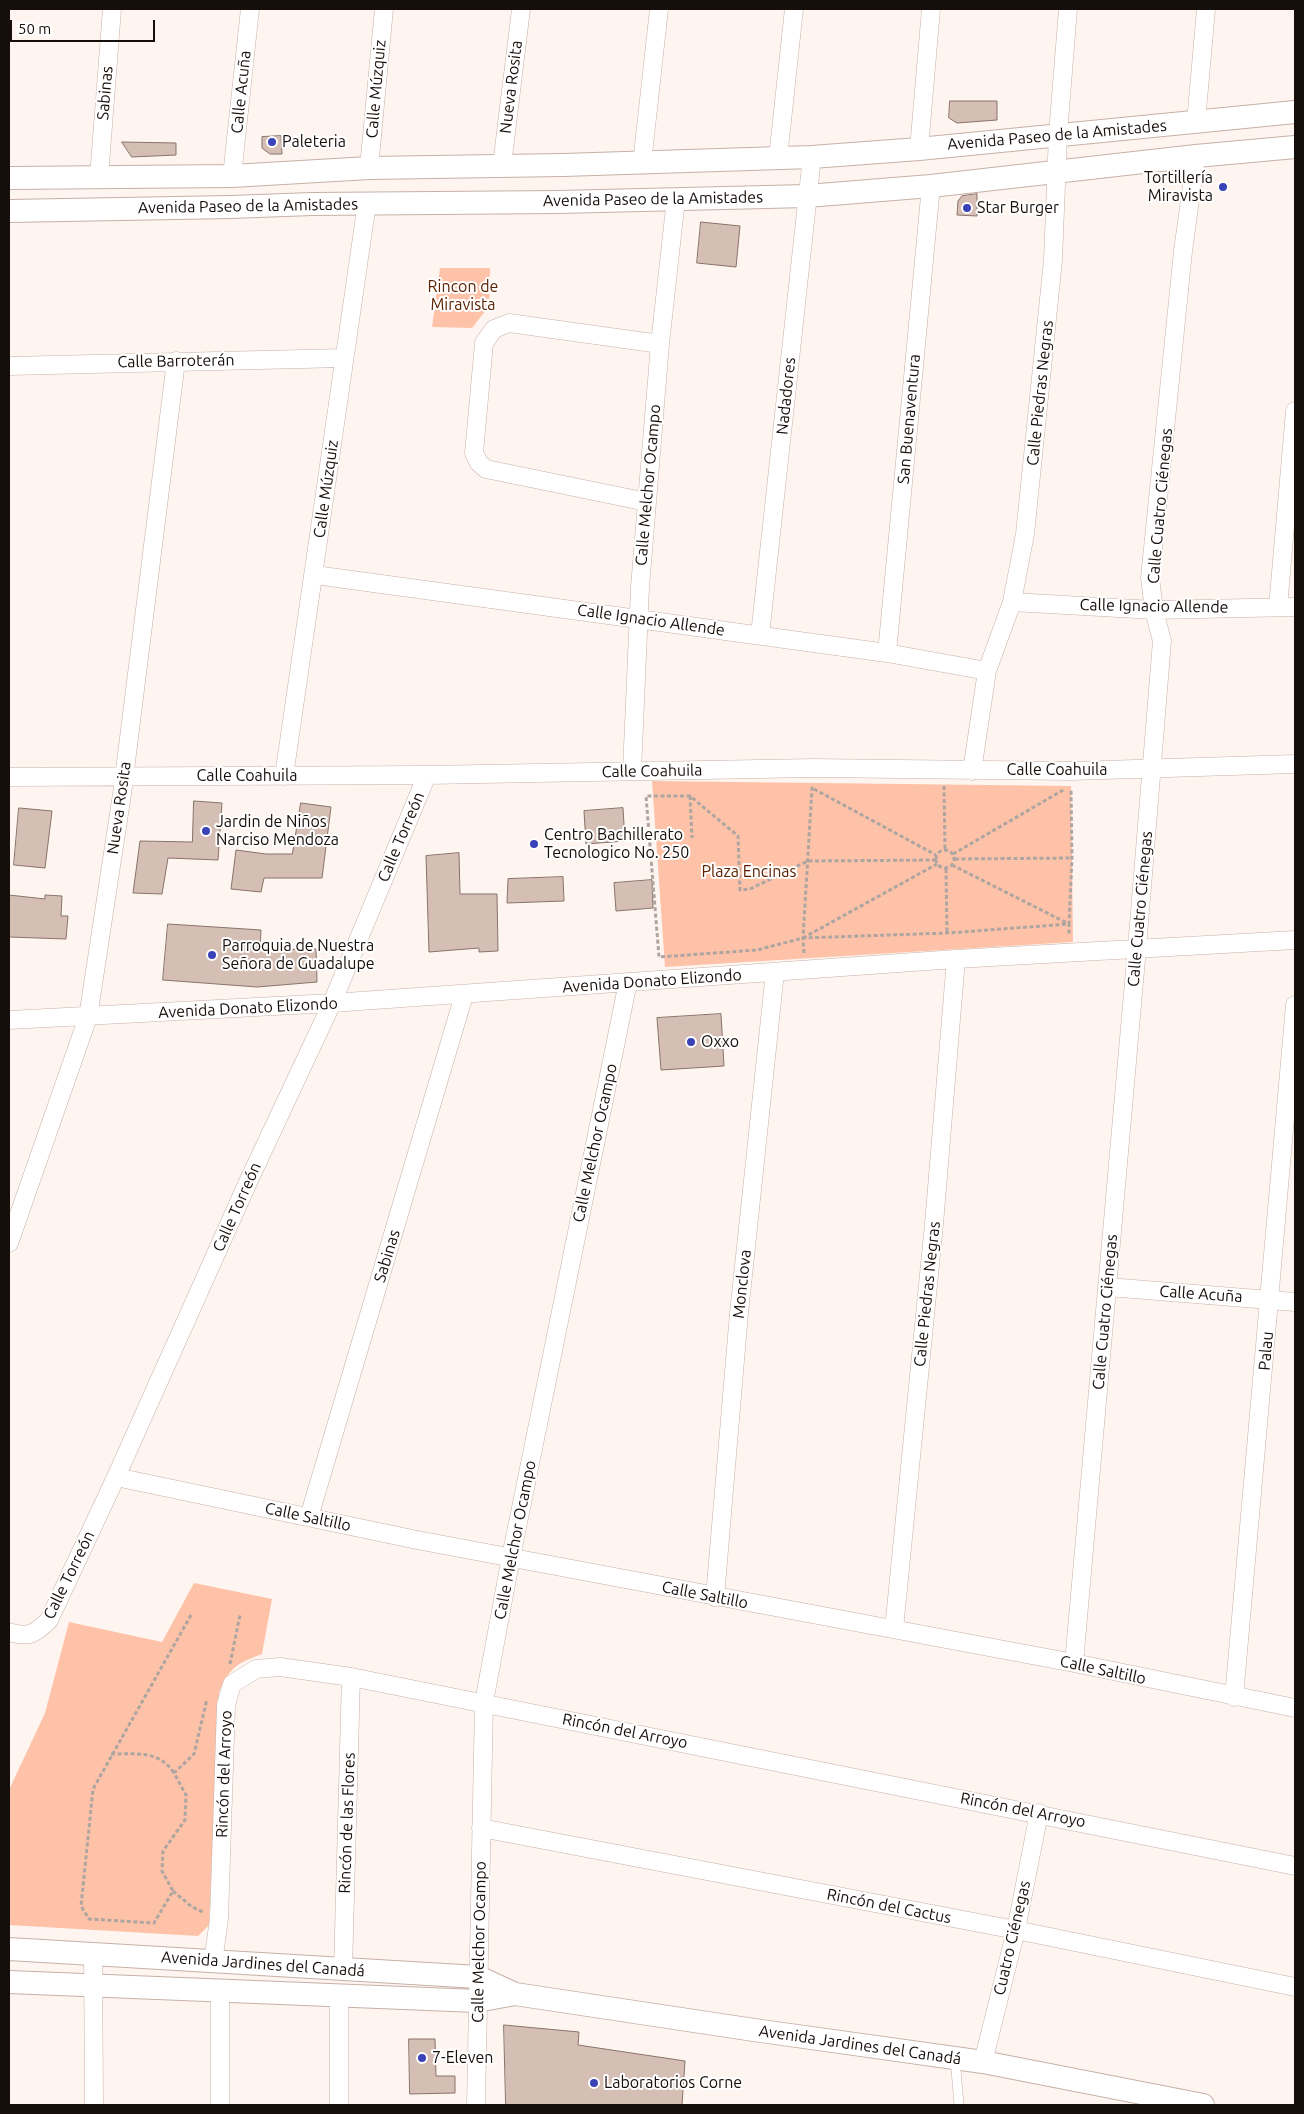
<!DOCTYPE html>
<html>
<head>
<meta charset="utf-8">
<style>
  body { margin:0 }
  #map { position:relative; width:1304px; height:2114px; overflow:hidden; background:#fef5f0; font-family:Ubuntu,sans-serif }
  canvas { display:block }
  .frame { position:absolute; inset:0; border:10px solid #160e0b; pointer-events:none }
  .scale { position:absolute; left:10px; top:20px; width:145px; height:22px; box-sizing:border-box; border:2px solid #160e0b; border-top:0; padding-left:6px; font-size:15px; line-height:18px; white-space:nowrap; color:#160e0b; -webkit-text-stroke:4px #fff; paint-order:stroke }
</style>
</head>
<body>
<div id="map">
<canvas width="1304" height="2114"></canvas>
<div class="frame"></div>
<div class="scale">50 m</div>
</div>
<script>
const ctx = document.querySelector('canvas').getContext('2d');
ctx.lineJoin = 'round';
function fill(path, color) { ctx.fillStyle = color; ctx.fill(path, 'evenodd'); }
function strokePath(path, color, width, dash) { ctx.strokeStyle = color; ctx.lineWidth = width; ctx.lineCap = dash ? 'butt' : 'round'; ctx.setLineDash(dash || []); ctx.stroke(path); }
function write(font, color, halo, rows, align = 'center') {
  ctx.font = font + ' Ubuntu,sans-serif'; ctx.lineWidth = 4; ctx.setLineDash([]); ctx.textBaseline = 'middle'; ctx.strokeStyle = halo; ctx.fillStyle = color; for (const [text, x, y, turn = 0] of rows) {
    ctx.save(); ctx.translate(x, y); ctx.rotate((+turn || 0) * Math.PI / 180); ctx.textAlign = isNaN(turn) ? turn : align; if (halo) ctx.strokeText(text, 0, 0); ctx.fillText(text, 0, 0); ctx.restore();
  }
}
fill(new Path2D(`
  M440,268H490L489,306L472,328L432,327Z
  M652,781L1071,786L1073,942L665,967Z
  M194,1583L272,1599L262,1654C236,1664 231,1666 219,1692L209,1925L198,1936L9,1925V1790L45,1713L69,1622L162,1642Z`), '#fec2a8');
const building = new Path2D(`
  M950,101H997V120L957,123L949,118Z
  M281,136L282,154H270L262,148V137Z
  M122,142L176,143V155L132,157Z
  M977,194V216L957,215L958,201L962,196Z
  M701,222L740,226L736,267L697,263Z
  M194,801L222,803L218,860L168,858L162,894L133,893L140,841L192,842Z
  M301,803L331,807L322,878H264L261,892L231,889L236,850L266,854H292Z
  M19,808L52,811L45,868L14,865Z
  M623,808L625,841L586,844L584,811Z
  M459,853L460,894H497L498,951L479,952V948L429,952L426,856Z
  M563,877L564,901L507,903L508,879Z
  M652,880L653,908L616,911L614,883Z
  M9,895L45,899V895L62,896L61,916H68L66,939L9,937Z
  M168,924L261,930L260,950L316,949L317,982L257,987L163,980Z
  M721,1014L724,1066L661,1070L657,1018Z
  M504,2025L579,2032L578,2045L685,2061L682,2105H506Z
  M409,2039H435L436,2076H455V2093L410,2094Z`);
fill(building, '#d5beb4');
strokePath(building, '#88736a', 1);
const service = new Path2D(`
  M955,2058L959,2105`);
const minor = new Path2D(`
  M1196,122L1206,9
  M919,149L931,9
  M778,158L794,9
  M642,163L659,9
  M502,165L521,9
  M369,168L384,9
  M232,176L250,9
  M99,177L112,9
  M9,366L344,358
  M647,502L486,469L479,463L474,453L484,343L494,329L509,323L660,344
  M315,575L887,653L987,671
  M1012,602L1154,610L1295,607
  M1278,607L1295,411
  M760,635L812,157
  M887,653L931,186
  M632,771L640,587L660,344L676,199
  M972,771L987,671L1012,602L1025,534L1053,260L1058,134L1068,9
  M284,776L367,203
  M9,777L427,775L814,768L1071,771L1295,764
  M9,1020L332,1003L956,959L1295,940
  M9,1243L88,1017L122,794L176,361
  M1108,1287L1295,1302
  M116,1477L417,1540L1074,1663L1295,1708
  M309,1517L464,995
  M715,1597L739,1313L775,972
  M894,1629L934,1224L956,959
  M9,1632C29,1638 35,1634 49,1620L116,1477L249,1180L332,1003L427,775
  M1074,1663L1137,948L1162,641L1154,610L1150,578L1183,251L1196,156
  M1234,1697L1295,1005
  M481,1828L1016,1930L1295,1987
  M93,1953L94,2105
  M213,1962L219,1919L226,1705L232,1684L256,1669L280,1667L351,1677L1295,1866
  M343,1969L351,1677
  M220,1990V2105
  M339,1996V2105
  M983,2062L1016,1930L1039,1813
  M476,2105L484,1702L511,1557L628,982`);
const tertiary = new Path2D(`
  M9,178L232,176L369,168L563,165L812,157L919,149L1295,112
  M9,211L231,207L312,204L559,202L807,196L931,186L1196,156L1295,147
  M9,1949L478,1977L515,1994L754,2030L983,2062L1203,2105
  M9,1982L477,2001L515,1994`);
strokePath(service, '#c7b0a7', 10);
strokePath(minor, '#c7b0a7', 19);
strokePath(tertiary, '#c7b0a7', 24);
strokePath(new Path2D(`
  M944,786L945,850
  M814,789L936,855
  M690,796L692,838
  M936 859a9 9 0 1 1 18 0a9 9 0 1 1-18 0Z
  M953,854L1065,789
  M955,859L1071,858
  M936,860L808,861L750,889L740,890L738,836L690,796H646L659,957L757,950L803,938L947,933L1069,924L1072,858L1071,789
  M952,865L1069,924V935
  M946,869L947,933
  M803,938L937,864
  M804,953L803,938L812,788H815
  M191,1615L93,1789L81,1906L89,1919L154,1923L173,1891L162,1871L163,1851L185,1820L186,1795L174,1773L194,1754L207,1699
  M230,1664L240,1615
  M111,1754C136,1754 159,1750 174,1773
  M173,1891L192,1907L203,1912`), '#aea5a1', 3, [4, 2.5]);
strokePath(service, '#fff', 9);
strokePath(minor, '#fff', 18);
strokePath(tertiary, '#fff', 22);
for (const [x, y, r, color] of [
  [272,142,5,"#3943b7"],
  [1223,187,5,"#3943b7"],
  [967,208,5,"#3943b7"],
  [206,831,5,"#3943b7"],
  [534,844,5,"#3943b7"],
  [212,955,5,"#3943b7"],
  [691,1042,5,"#3943b7"],
  [422,2058,5,"#3943b7"],
  [594,2083,5,"#3943b7"]
]) { const dot = new Path2D(); dot.arc(x, y, r, 0, 2 * Math.PI); ctx.fillStyle = color; ctx.fill(dot); strokePath(dot, '#fff', 2); }
write('16px', '#160e0b', '#fff', [
  ["Nueva Rosita",511,87,-83],
  ["Calle Múzquiz",376,89,-85],
  ["Calle Acuña",241,92,-84],
  ["Sabinas",105,93,-85],
  ["Avenida Paseo de la Amistades",1057,135,-5],
  ["Avenida Paseo de la Amistades",653,199,-1],
  ["Avenida Paseo de la Amistades",248,206,-1],
  ["Calle Barroterán",176,361,-1],
  ["Calle Piedras Negras",1040,393,-84],
  ["Nadadores",786,396,-84],
  ["San Buenaventura",909,419,-85],
  ["Calle Melchor Ocampo",648,485,-85],
  ["Calle Múzquiz",326,489,-82],
  ["Calle Cuatro Ciénegas",1160,506,-85],
  ["Calle Ignacio Allende",1154,606,1],
  ["Calle Ignacio Allende",651,620,8],
  ["Calle Coahuila",1057,770],
  ["Calle Coahuila",652,771,-1],
  ["Calle Coahuila",247,776],
  ["Nueva Rosita",119,808,-82],
  ["Calle Torreón",401,837,-67],
  ["Calle Cuatro Ciénegas",1140,909,-85],
  ["Avenida Donato Elizondo",652,981,-4],
  ["Avenida Donato Elizondo",248,1008,-3],
  ["Calle Melchor Ocampo",595,1143,-78],
  ["Calle Torreón",237,1207,-66],
  ["Sabinas",387,1256,-73],
  ["Monclova",742,1284,-84],
  ["Calle Piedras Negras",927,1294,-84],
  ["Calle Acuña",1201,1294,4],
  ["Calle Cuatro Ciénegas",1105,1312,-85],
  ["Palau",1266,1351,-85],
  ["Calle Saltillo",308,1517,12],
  ["Calle Melchor Ocampo",515,1540,-79],
  ["Calle Torreón",69,1575,-64],
  ["Calle Saltillo",705,1595,11],
  ["Calle Saltillo",1103,1670,12],
  ["Rincón del Arroyo",625,1731,11],
  ["Rincón del Arroyo",224,1774,-88],
  ["Rincón del Arroyo",1023,1810,11],
  ["Rincón de las Flores",347,1823,-88],
  ["Rincón del Cactus",889,1906,11],
  ["Cuatro Ciénegas",1012,1938,-77],
  ["Calle Melchor Ocampo",479,1942,-89],
  ["Avenida Jardines del Canadá",263,1964,4],
  ["Avenida Jardines del Canadá",860,2045,8]
]);
write('16px', '#160e0b', '#fff', [
  ["Paleteria",282,142],
  ["Tortillería",1213,178,"right"],
  ["Miravista",1213,196,"right"],
  ["Star Burger",977,208],
  ["Jardin de Niños",216,822],
  ["Narciso Mendoza",216,840],
  ["Centro Bachillerato",544,835],
  ["Tecnologico No. 250",544,853],
  ["Parroquia de Nuestra",222,946],
  ["Señora de Guadalupe",222,964],
  ["Oxxo",701,1042],
  ["7-Eleven",432,2058],
  ["Laboratorios Corne",604,2083]
], 'left');
write('16px', '#5c2201', '#fff', [
  ["Rincon de",463,287],
  ["Miravista",463,305],
  ["Plaza Encinas",749,872]
]);
</script>
</body>
</html>
